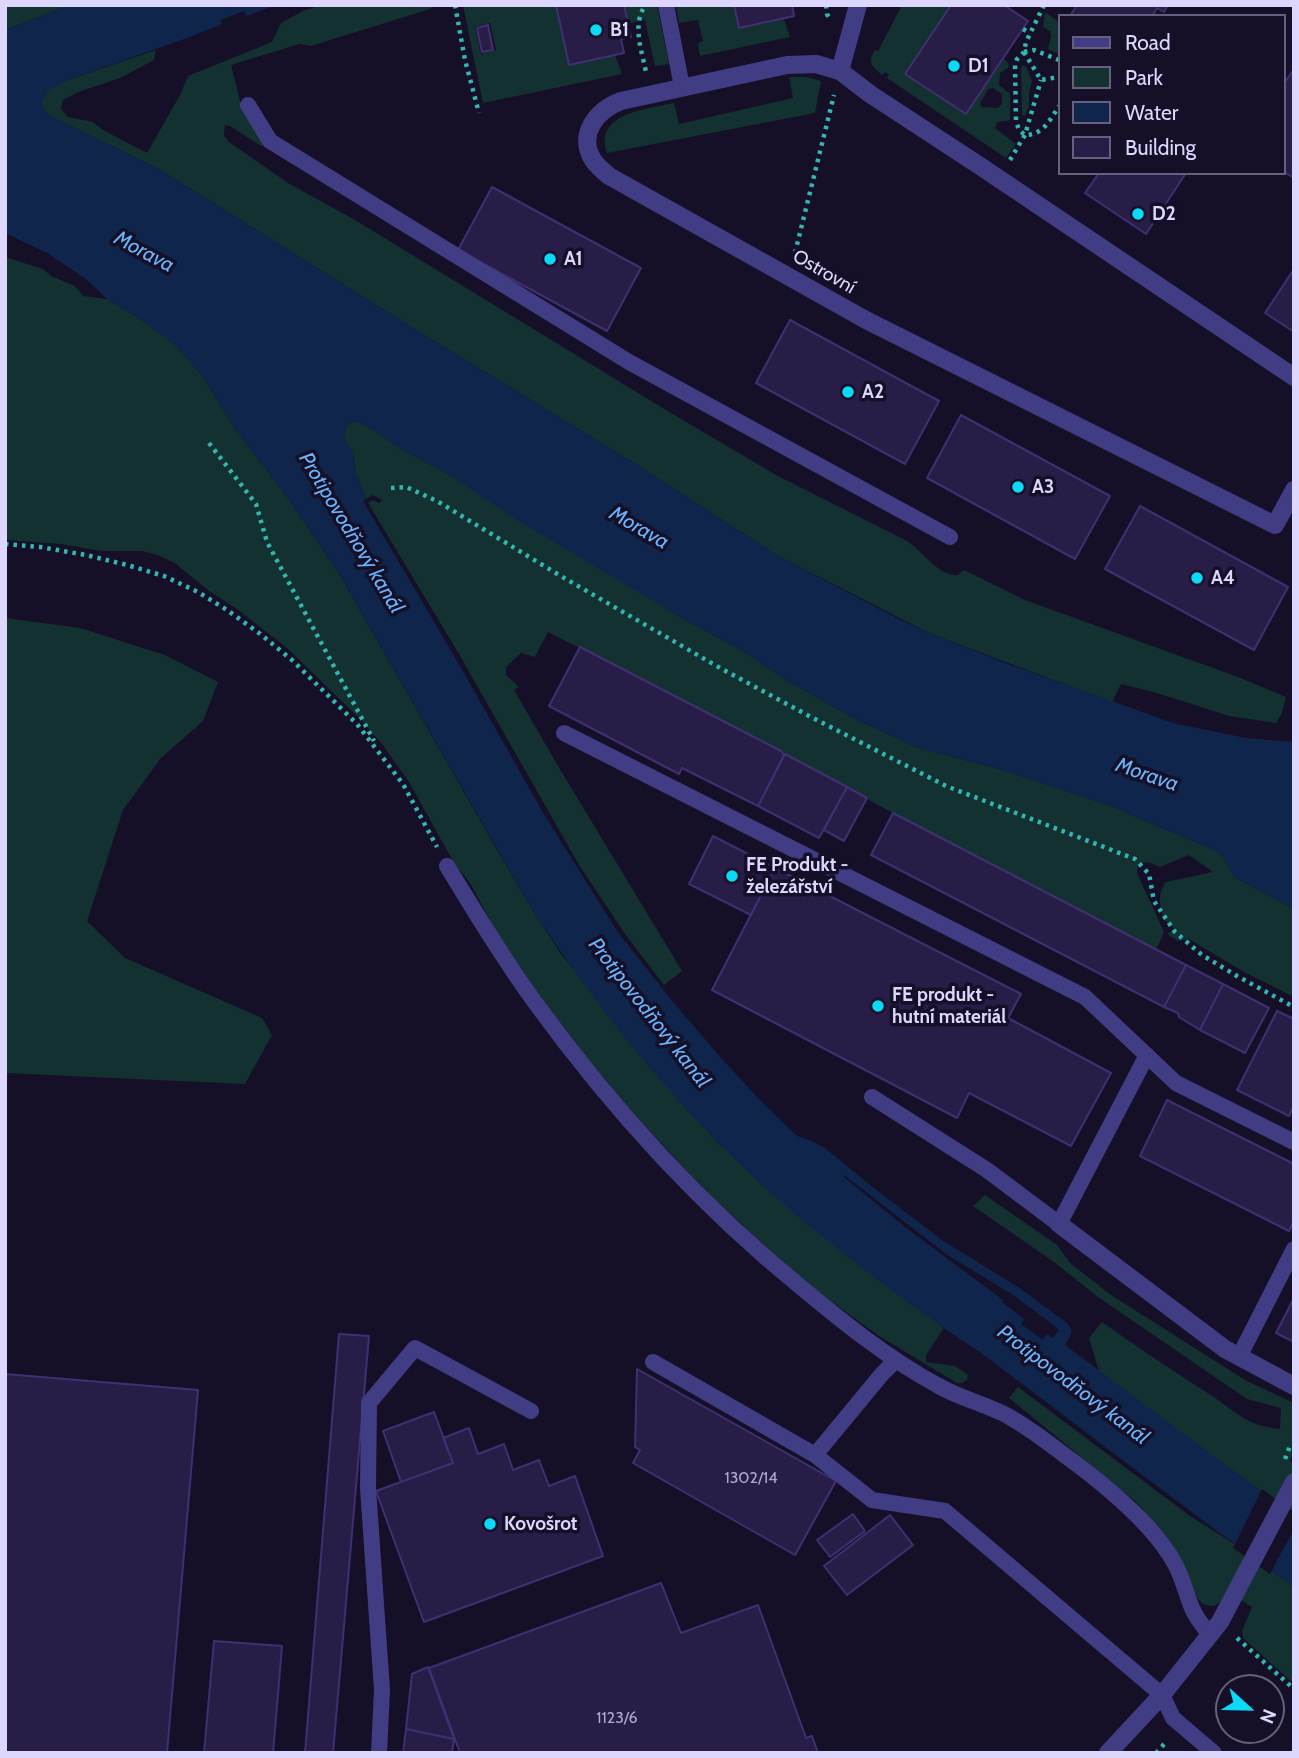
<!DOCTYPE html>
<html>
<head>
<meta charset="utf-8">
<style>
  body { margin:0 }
  #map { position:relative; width:1299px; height:1758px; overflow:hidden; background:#151027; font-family:Cabin,sans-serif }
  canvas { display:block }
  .frame { position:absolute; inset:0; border:7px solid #ddd7fe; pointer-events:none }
  .legend { position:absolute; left:1058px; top:14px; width:228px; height:161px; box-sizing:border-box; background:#151027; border:2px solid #65607d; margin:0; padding:9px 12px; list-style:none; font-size:21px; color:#ddd7fe }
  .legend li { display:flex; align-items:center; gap:14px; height:35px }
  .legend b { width:35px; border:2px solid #65607d }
  .north { position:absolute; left:1215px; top:1674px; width:70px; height:70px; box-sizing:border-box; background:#151027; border:2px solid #65607d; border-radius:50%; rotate:112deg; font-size:19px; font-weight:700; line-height:28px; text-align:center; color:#ddd7fe }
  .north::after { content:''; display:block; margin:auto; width:24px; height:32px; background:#09daf8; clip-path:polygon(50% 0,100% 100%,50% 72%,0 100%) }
</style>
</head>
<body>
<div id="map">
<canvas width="1299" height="1758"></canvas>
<div class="frame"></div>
<ul class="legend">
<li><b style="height:9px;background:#413d84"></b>Road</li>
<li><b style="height:19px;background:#133130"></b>Park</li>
<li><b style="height:19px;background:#10254b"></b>Water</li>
<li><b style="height:19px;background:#271d47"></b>Building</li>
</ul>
<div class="north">N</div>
</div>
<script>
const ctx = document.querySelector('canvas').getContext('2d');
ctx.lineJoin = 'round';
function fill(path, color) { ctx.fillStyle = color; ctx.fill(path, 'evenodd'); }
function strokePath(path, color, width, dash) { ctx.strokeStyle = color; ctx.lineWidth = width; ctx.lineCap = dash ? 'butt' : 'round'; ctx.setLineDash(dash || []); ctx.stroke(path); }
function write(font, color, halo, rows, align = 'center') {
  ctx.font = font + ' Cabin,sans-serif'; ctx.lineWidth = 7; ctx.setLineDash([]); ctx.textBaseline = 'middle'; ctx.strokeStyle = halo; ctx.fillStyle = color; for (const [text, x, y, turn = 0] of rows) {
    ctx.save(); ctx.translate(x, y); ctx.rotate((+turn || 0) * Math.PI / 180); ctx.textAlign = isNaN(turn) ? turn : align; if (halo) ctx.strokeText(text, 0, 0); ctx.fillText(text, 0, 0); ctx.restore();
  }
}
fill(new Path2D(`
  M5,5H71L5,30Z
  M321,5H437L430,9L311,46L299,44L231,65L241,105L266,144L261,146L230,126L225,125L224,136L229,142L288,183L355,220L666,410L776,475L907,541C923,551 937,576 958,575L964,570L1025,600L1238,677L1286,697L1282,713L1276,723L1229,716L1154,692L1121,684L1112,702L931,634L778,556L639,466L418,331L159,169L52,117L44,110L41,103C45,91 54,87 65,81L156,50L154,60L120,78L81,91L63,100L61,109L68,117L93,122L103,130L147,153L180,95L188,76L272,42L281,23L303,11Z
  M463,5H556L569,64L615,55L622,74L483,103ZM490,23L496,50L481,54L475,27Z
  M624,5H657L669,64L655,66L645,20L628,24Z
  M676,5H734L739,28L784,19L790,37L700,56L698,43L703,41L698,20L679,23Z
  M902,5H951L905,74L966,114L1004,59L1009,64L1008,68L1000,73L999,85L1010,94V120L998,122L995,128L1016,144L1006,158L887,78L889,75L886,72L882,75C872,66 867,63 875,50L878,51ZM993,88L1002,94V104L998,108L982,107L980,104L988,89Z
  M1045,12L1059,22V54L1048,49L1051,36L1050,31L1043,27Z
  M1023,65L1026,67L1032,81L1029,92V106L1025,116L1022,115L1021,67Z
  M789,77H807L821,81L815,113L607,153C593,113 648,109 674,103L679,124L793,98Z
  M5,257L43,269L51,276L75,286L83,296L107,299L140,319L175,345L201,374L236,430L287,497L339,574L492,841L530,906L561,954L694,1116L717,1142L876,1278L944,1328L926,1355V1362L955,1366L968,1375L967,1380L962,1383H957L879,1336L817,1291L767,1248L704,1189L635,1115L587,1058L540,996L496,931L470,883L454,863L409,782L382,744L359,718L287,648L237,609L209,591L176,564L158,555L142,551H101L61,544L5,540Z
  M354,421L367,426L401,449L446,473L687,621L743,651L786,680L857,720L916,747L1003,770L1108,805L1219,852L1236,878L1294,909V997L1244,972L1189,939L1178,941L1167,934L1175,929L1163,919C1161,903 1156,896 1166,882L1213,872L1189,855L1160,867L1148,862L1138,864L1137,873L1164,932L1156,950L893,813L785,755H784L781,751L548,632L535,657L521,653L506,667V675L519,687L514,690L558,766L682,971L664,985L625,934L579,865L459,654L368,503L373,500L379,503L382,500L373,495L366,499L355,470L354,458L344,439L346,427Z
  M5,618L80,628L165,655L218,682L203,721L161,758L123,810L87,921L125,958L262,1018L272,1035L245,1084L5,1073Z
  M985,1195L1057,1245L1070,1263L1111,1295L1245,1380L1294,1403V1451L1290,1461L1294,1464V1516L1099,1371L1089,1338L1102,1322C1137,1347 1173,1371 1209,1394C1237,1412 1246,1426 1280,1429L1281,1408L1247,1399L1098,1297L1054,1262L973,1206Z
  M1018,1387L1190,1516L1233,1543L1294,1587V1684L1243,1638L1242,1631L1252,1607L1228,1592C1223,1600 1217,1609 1206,1605C1196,1602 1193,1588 1189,1578C1176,1550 1156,1524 1135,1501L1009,1398Z`), '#133130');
fill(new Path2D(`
  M71,5H276L247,16L244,11L221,20L222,24L190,37L65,81C54,87 45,91 41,103L44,110L52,117L159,169L418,331L639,466L778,556L897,618L931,634L1011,665L1173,723L1246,738L1294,742V909L1236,878L1219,852L1108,805L1003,770L916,747L857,720L786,680L743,651L687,621L518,521L446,473L401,449L367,426L354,421L346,427L344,439L352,450L355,470L366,499L363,501L464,673L545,816L617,931L673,1002L722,1059L758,1098L797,1136L812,1141L825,1148L870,1185L942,1240L1018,1287L1067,1323L1072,1330L1070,1336L1065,1345L1294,1516V1587C1192,1514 1093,1437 993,1362C978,1350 961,1340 945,1329C895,1294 845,1256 798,1217C693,1128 605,1021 530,906L339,574L287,497L236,430L201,374L175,345L140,319L107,299L87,280L49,254L5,233V30ZM844,1175L946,1254L1013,1295L1056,1327L1059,1330L1053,1338L1047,1334L1043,1340L1021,1324L1024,1319L1002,1302L1003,1300L905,1227L844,1177Z`), '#10254b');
fill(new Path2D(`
  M1262,1489L1294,1512V1529L1270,1574L1233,1548Z`), '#151027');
const building = new Path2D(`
  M556,5H624L631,37L621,39L624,53L569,65Z
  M734,5H792L794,16L739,28Z
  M951,5H1004L1028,21L966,114L905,74Z
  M1077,5H1168L1164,12L1157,8L1152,16H1070Z
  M488,25L493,50L482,52L477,28Z
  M1294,69V178L1283,171V85Z
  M1099,173H1186L1146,234L1085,193Z
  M492,187L641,268L607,331L458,250Z
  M1294,269V332L1265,313Z
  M790,320L939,401L905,464L756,383Z
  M961,415L1110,496L1075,559L927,478Z
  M1140,506L1288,587L1254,650L1105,569Z
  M580,647L781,751L784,755L758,806L682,768L679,774L549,706Z
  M785,754L847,787L819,838L758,806Z
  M847,787L867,798L844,841L824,830Z
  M893,813L1186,965L1164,1007L871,855Z
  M713,836L775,868L751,915L689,884Z
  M775,868L1021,994L1008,1018L1111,1073L1071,1146L969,1093L957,1118L712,990Z
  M1186,965L1223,984L1200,1030L1179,1017L1178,1013L1164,1007Z
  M1223,984L1269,1008L1245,1053L1200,1030Z
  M1277,1011L1294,1019V1106L1289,1116L1237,1090Z
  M1167,1100L1294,1164V1221L1289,1231L1140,1156Z
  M1294,1298V1342L1276,1333Z
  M339,1334L369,1336L333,1753H305Z
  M637,1369L836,1481L795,1555L633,1463L640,1450L635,1447Z
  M5,1374L198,1390L167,1753H5Z
  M434,1412L453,1463L401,1482L383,1431Z
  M469,1428L478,1454L504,1444L513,1470L539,1460L549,1486L575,1476L603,1556L424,1622L376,1491L453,1463L443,1438Z
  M853,1514L865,1531L830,1557L817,1540Z
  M890,1515L913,1545L847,1595L824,1566Z
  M661,1583L681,1633L758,1605L806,1738L812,1736L818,1753H460L429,1668Z
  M214,1641L282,1646L273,1753H204Z
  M428,1667L454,1739L406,1729L412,1674Z
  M406,1729L454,1739L452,1753H403Z`);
fill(building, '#271d47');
strokePath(building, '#3f3072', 2);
strokePath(new Path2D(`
  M455,5L465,60L479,113
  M826,5L827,14L829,18
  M1044,5L1026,42L1024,52L1017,59L1015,65L1016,121L1019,130L1025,135C1043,135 1050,120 1059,106
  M643,9C633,28 642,52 646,72
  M1023,29L1030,33
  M1024,52L1041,80L1059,77
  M1024,52L1034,50L1059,60
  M1010,160L1025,135L1041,80
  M795,253L834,95
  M209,443L256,504L267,542L374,741
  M391,488L406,487L437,501L559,575L720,668L811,717L946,786L1135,859L1149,874L1154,901L1175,932L1202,955L1237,976L1294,1007
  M5,544L40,547L86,555L127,565L164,576L198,592L227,610L259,633L292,660L357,724L403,784L437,847
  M1285,1459L1290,1446H1294
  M1237,1638L1294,1689
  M1156,1753L1166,1742`), '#33b6b1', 4.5, [3.5, 5]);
strokePath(new Path2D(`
  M666,5L682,87
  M248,105L270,141L629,362L950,537
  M564,733L1085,997L1176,1083L1294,1142
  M447,866C475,912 503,958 534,1001C611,1107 701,1206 802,1288C844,1323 889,1359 937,1385C959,1398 985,1404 1008,1416C1027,1427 1045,1440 1063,1454C1092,1475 1122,1499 1147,1526C1157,1537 1169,1552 1176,1566C1183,1579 1186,1594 1192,1608C1196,1618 1203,1626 1210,1635
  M872,1097L987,1170L1059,1224L1147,1055
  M1239,1357L1294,1249
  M653,1362L815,1455L882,1374L896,1360
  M815,1455L872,1500L945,1511L1162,1695L1173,1718L1214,1753
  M379,1753L382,1690L368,1488L369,1403L415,1348L531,1411`), '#413d84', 16);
strokePath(new Path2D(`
  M840,71L858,5
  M1294,377L980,166L870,94L840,71L816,64L787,65L621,101C597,110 577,134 593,160C597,166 603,171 609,176L866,320L1275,525L1294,490
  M1059,1224L1225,1349L1294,1386
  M1108,1753L1162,1695L1220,1622L1294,1482`), '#413d84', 18);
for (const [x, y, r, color] of [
  [596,30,7,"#09daf8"],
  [954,66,7,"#09daf8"],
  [1138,214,7,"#09daf8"],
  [550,259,7,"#09daf8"],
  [848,392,7,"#09daf8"],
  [1018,487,7,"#09daf8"],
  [1197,578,7,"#09daf8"],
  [732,876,7,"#09daf8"],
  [878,1006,7,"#09daf8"],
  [490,1524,7,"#09daf8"]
]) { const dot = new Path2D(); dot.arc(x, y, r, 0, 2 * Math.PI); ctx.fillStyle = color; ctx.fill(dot); strokePath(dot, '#151027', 2.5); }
write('16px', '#b0a8d0', null, [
  ["1302/14",751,1478],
  ["1123/6",617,1718]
]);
write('bold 19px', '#ddd7fe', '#151027', [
  ["B1",610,30],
  ["D1",968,66],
  ["D2",1152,214],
  ["A1",564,259],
  ["A2",862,392],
  ["A3",1032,487],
  ["A4",1211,578],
  ["FE Produkt -",746,865],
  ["železářství",746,887],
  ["FE produkt -",892,995],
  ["hutní materiál",892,1017],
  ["Kovošrot",504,1524]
], 'left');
write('19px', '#ddd7fe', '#151027', [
  ["Ostrovní",824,272,30]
]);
write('italic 21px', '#69b3fb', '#151027', [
  ["Morava",144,252,28],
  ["Morava",639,528,30],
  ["Protipovodňový kanál",351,533,59],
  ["Morava",1147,775,19],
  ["Protipovodňový kanál",649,1013,52],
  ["Protipovodňový kanál",1073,1385,37]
]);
</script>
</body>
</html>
